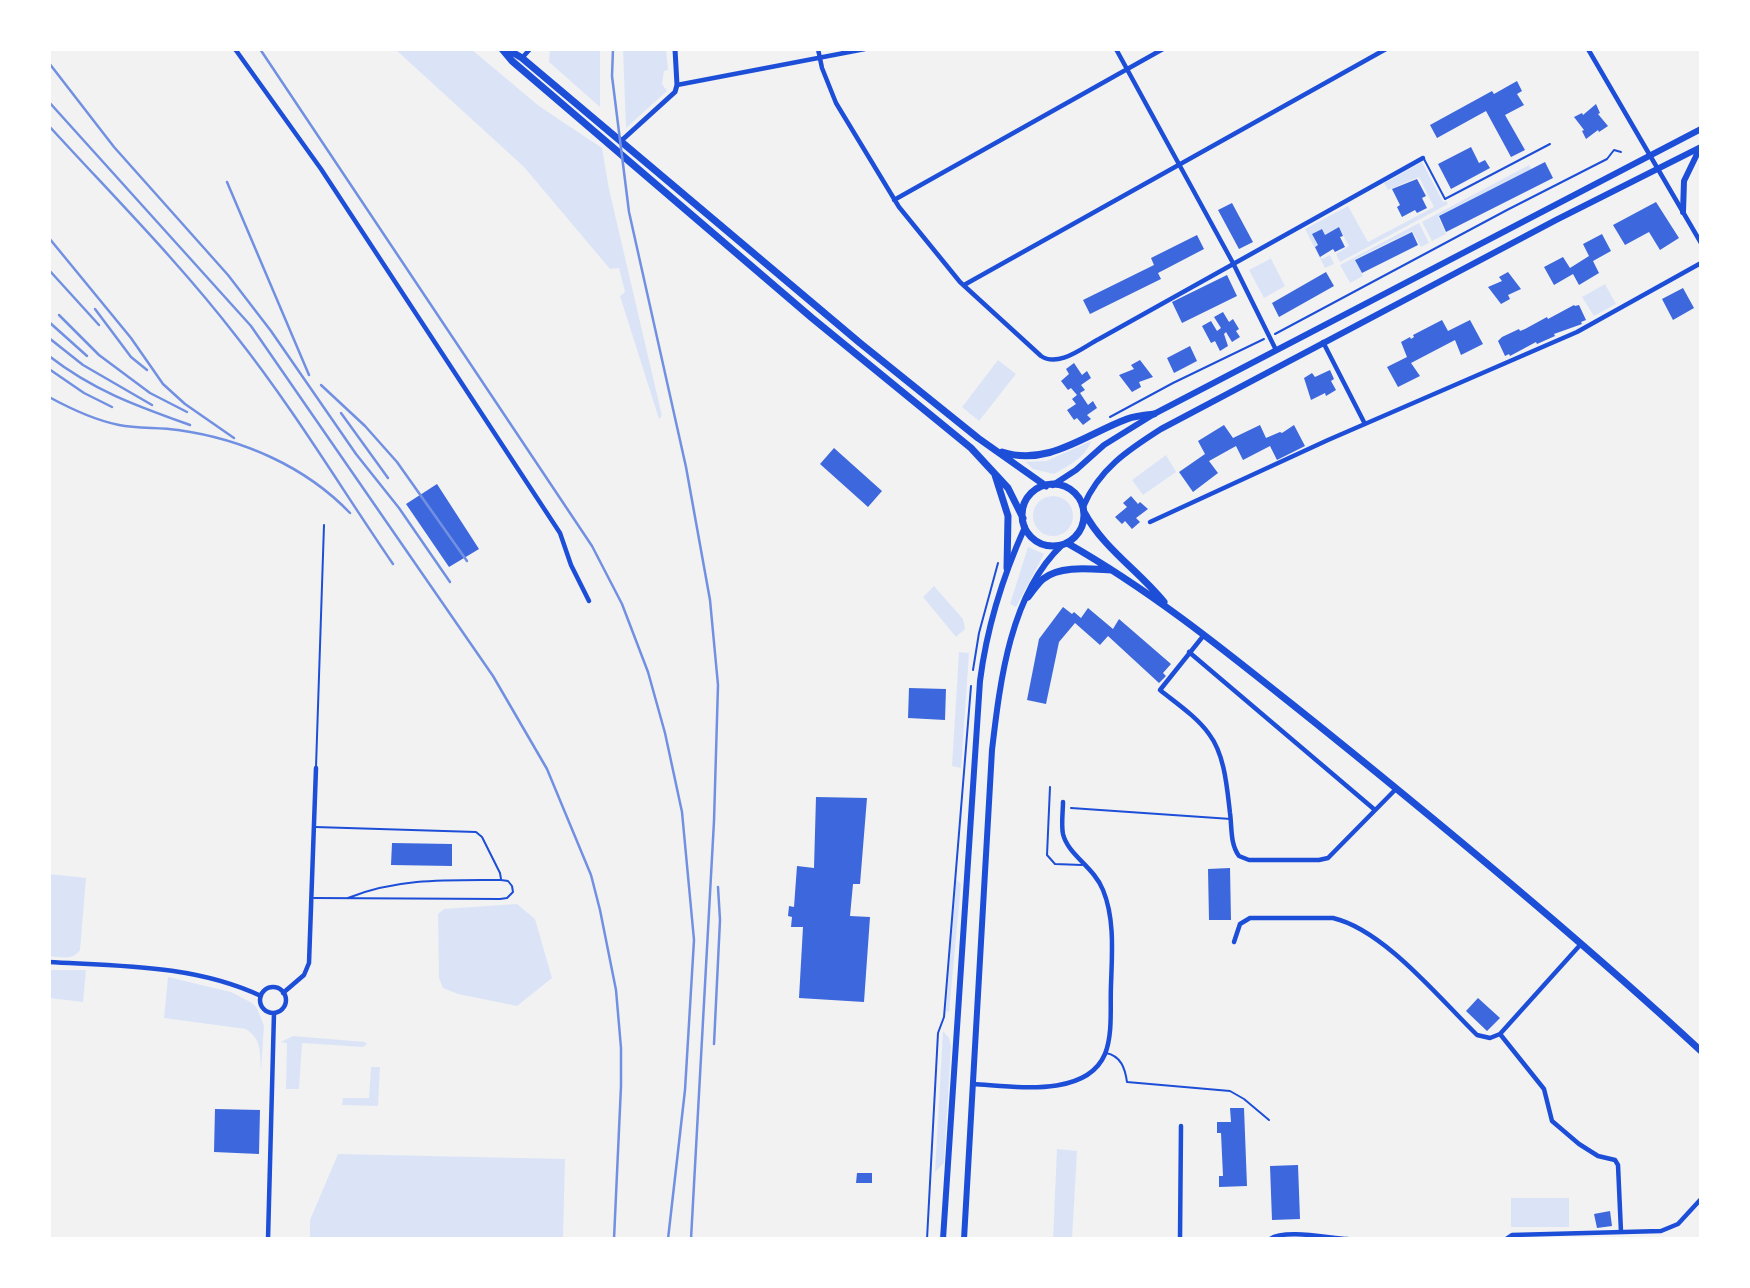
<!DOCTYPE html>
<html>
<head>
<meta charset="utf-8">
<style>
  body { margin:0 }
  #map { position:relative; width:1750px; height:1288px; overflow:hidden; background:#f2f2f2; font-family:Quicksand,sans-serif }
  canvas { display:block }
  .frame { position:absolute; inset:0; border:51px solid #fff; pointer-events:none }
</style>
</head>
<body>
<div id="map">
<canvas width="1750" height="1288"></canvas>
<div class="frame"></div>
</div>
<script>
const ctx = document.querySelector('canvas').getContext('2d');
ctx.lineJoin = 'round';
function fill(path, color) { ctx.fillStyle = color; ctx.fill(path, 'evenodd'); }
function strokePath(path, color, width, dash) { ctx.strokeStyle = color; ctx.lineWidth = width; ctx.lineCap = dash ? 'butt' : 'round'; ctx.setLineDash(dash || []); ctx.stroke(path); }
fill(new Path2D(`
  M395,49H471L539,106L602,148L609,189L662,416L659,419L620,296L625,292L619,268L610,269L524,167Z
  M550,49H600V107L549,62Z
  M623,49H666L668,70L664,71L662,84L667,91L626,128Z
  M1422,162L1443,202L1446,201L1448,204L1340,262L1336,254L1349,246L1339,228L1325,235L1322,229L1313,234L1318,245L1315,247L1322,259L1330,255L1334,264L1325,268L1305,229L1348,206L1368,242L1434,207L1419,177L1388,190L1384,183Z
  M1529,165L1531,169L1438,216L1446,234L1432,241L1422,222Z
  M1419,223L1429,243L1421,247L1412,231L1355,259L1363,276L1350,283L1340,265Z
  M1269,255L1285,286L1264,298L1249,270L1270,259Z
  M1605,284L1616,304L1594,316L1582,297Z
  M998,360L1016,374L979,421L962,407Z
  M1091,441C1086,457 1068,466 1054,474L1033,469L1026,462L1046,461Z
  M1166,455L1176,472L1143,495L1132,480Z
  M1033 516a20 20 0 1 1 40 0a20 20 0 1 1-40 0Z
  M1028,547L1044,554L1016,607L1010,604Z
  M934,586L963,619L965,629L956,637L923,597Z
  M959,652L969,653L961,768L952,766Z
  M49,874L86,878L80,950C73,961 61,957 49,956Z
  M956,879L961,884L949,1012L946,1011Z
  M517,904L535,919L552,978L517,1006L458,994L443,988L439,978L438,914L444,909Z
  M49,970H86L83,1002L49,998Z
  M168,977L231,992L252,1003L257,1008L264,1026L261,1071C260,1054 262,1039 246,1029L164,1018Z
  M943,1031L949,1038L951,1046L944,1163L935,1172Z
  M293,1036L365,1042L367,1044L363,1047L302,1043L299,1089H286L287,1043L281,1042Z
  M371,1067H380L378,1106L342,1105L343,1098H369Z
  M1057,1149L1077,1151L1072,1239H1053Z
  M338,1154L565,1159L563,1239H310V1220Z
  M1511,1198H1569V1227H1511Z`), '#dbe4f7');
fill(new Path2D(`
  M1517,81L1522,91L1517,94L1524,105L1505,115L1525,150L1511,157L1486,111L1437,138L1430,125L1492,91L1494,94Z
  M1596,104L1600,113L1598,114L1608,126L1599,132L1598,130L1586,139L1582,131L1584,130L1574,117L1582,113L1583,115Z
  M1471,147L1479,163L1485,160L1490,168L1451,189L1438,164Z
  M1545,162L1553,178L1446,232L1439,216Z
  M1417,179L1426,196L1422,198L1427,208L1417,213L1415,210L1402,217L1397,207L1400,205L1392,189Z
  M1656,202L1679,238L1660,250L1649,232L1625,245L1613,225Z
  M1232,203L1253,242L1239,249L1218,210Z
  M1339,227L1343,236L1340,237L1345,247L1335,252L1333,249L1320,257L1315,247L1318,245L1312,234L1322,229L1325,235Z
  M1412,232L1418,245L1362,273L1355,260Z
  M1602,234L1611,251L1593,261L1599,273L1579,285L1573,274L1554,285L1544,267L1563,257L1570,268L1589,256L1583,244Z
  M1197,235L1204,249L1158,273L1161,279L1090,314L1083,300L1154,265L1151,258Z
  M1326,272L1334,286L1279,317L1272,303Z
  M1508,272L1521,289L1508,295L1510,299L1501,304L1488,287L1502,281L1499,277Z
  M1227,275L1237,296L1182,323L1172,302Z
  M1683,288L1694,308L1673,320L1662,299Z
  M1574,305L1575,306L1579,305L1586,320L1581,322L1582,324L1554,334L1555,336L1537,344L1536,342L1510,356L1509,354L1505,356L1498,341L1502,337L1519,329L1520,331L1525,329L1547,317L1548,319Z
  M1223,312L1229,322L1233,319L1239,329L1236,331L1240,337L1232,342L1226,332L1224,334L1228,346L1220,351L1215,341L1211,343L1202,326L1211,321L1217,331L1221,328L1214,317Z
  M1442,320L1448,331L1470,320L1483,344L1461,355L1455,340L1411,363L1420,376L1398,387L1387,367L1407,357L1401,342L1410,337L1411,339L1414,337L1413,335Z
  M1190,346L1197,361L1174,373L1167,358Z
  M1140,360L1153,377L1139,382L1141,387L1132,392L1119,375L1134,369L1131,365Z
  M1074,363L1082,375L1087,371L1091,378L1081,385L1085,390L1080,393L1088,405L1093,401L1097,408L1087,415L1091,419L1083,425L1077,418L1074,420L1067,410L1076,404L1072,399L1077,395L1071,388L1068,390L1061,381L1069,374L1066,369Z
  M1330,370L1334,379L1331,381L1336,390L1326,396L1325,393L1311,400L1304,378L1312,373L1315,377Z
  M1224,425L1233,438L1260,425L1266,438L1280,432L1282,433L1294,425L1305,446L1277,460L1270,446L1243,460L1236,446L1209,461L1218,473L1193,492L1179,472L1205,454L1198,441Z
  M834,448L882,491L868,507L820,464Z
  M437,484L479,549L449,567L406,504Z
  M1131,496L1138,504L1140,502L1148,509L1136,518L1140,522L1132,529L1125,521L1122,524L1115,517L1127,507L1123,503Z
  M1063,607L1072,614L1074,612L1081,618L1088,608L1113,629L1119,619L1171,664L1163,673L1166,676L1159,683L1108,636L1100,645L1075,623L1059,642L1046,704L1027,700L1039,639Z
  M909,688L946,689L945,720L908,718Z
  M816,797L867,798L860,884H853L850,916L870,917L864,1002L799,998L803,927H791L792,917L788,916L789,906L794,907L797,866L814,868Z
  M392,843L452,844V866L391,865Z
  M1230,868L1231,920H1209L1208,869Z
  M1478,998L1500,1018L1487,1031L1466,1011Z
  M1230,1108H1244L1247,1186L1219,1187V1176H1223L1221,1133H1217V1122H1231Z
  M215,1109L260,1110L259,1154L214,1152Z
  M1298,1165L1300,1219L1272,1220L1270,1166Z
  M857,1173H872V1183H856Z
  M1610,1211L1612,1226L1597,1228L1594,1214Z`), '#3d67dc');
strokePath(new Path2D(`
  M1275,334L1507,210L1607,159L1614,150L1621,152
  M1110,417L1173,383L1264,339
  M973,670L979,633L998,563
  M927,1239L938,1033L944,1017L971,686`), '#1d4ed8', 2);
strokePath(new Path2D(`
  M1424,159L1445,199L1550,144
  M316,767L324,525
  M1050,787L1047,855L1055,864L1082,865
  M1071,808L1231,819
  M315,827L476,832L482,837L500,873L501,879
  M314,898L500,899L507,898L513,892L512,886L508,881L501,880C448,880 397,878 348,898
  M1106,1053C1121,1056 1125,1068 1127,1082L1230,1091L1244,1099L1269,1120`), '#1d4ed8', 2);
strokePath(new Path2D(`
  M235,49L321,169L560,533L571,565L589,601
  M818,49L822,68L836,103L899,207L960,282L1041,356C1059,368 1083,347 1099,339L1423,158
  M1116,49L1233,263L1276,350
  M1588,49L1701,243
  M522,58L530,49
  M677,85L865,49
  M894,200L1163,49
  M964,285L1386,49
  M1323,342L1365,424
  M1150,522L1328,440L1577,332L1701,263
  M1204,635L1160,690C1176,703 1197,717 1209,734C1225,755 1227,788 1230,813C1232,827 1230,844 1239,856L1249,860H1319L1328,858L1396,789
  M1189,652L1375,810
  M1234,942L1240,924L1250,918H1333C1384,930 1439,998 1477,1035L1490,1038L1500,1034L1581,944
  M49,962C121,966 195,965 261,996
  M260 1000a13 13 0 1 1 26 0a13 13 0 1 1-26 0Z
  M283,993L304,975L309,963L316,768
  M1500,1034L1544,1089L1552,1121L1579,1144L1598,1156L1615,1160L1618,1165L1621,1232
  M973,1084C1012,1086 1086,1099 1105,1054C1113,1034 1110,1007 1111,985C1112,954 1115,919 1103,890C1094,867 1068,855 1063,834C1061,824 1063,812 1063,802
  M268,1239L274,1013
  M1180,1239L1181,1126
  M1270,1239C1285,1229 1328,1238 1348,1239
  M1506,1239L1512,1235L1661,1231L1678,1224L1701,1199`), '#1d4ed8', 4.5);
strokePath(new Path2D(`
  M621,141L675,92L677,85L675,49`), '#1d4ed8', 5);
strokePath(new Path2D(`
  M1683,212L1684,181L1700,148
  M1053,485L1076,470L1104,445L1154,414L1701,129
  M1083,507C1099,469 1128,450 1161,429L1556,220L1701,147
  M943,1239L980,681C987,626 1002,578 1025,527
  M964,1239L992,750C1000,682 1010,594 1062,545`), '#1d4ed8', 6);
strokePath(new Path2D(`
  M502,49L512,61L812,318L971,448L1008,488L1023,518
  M507,49L522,58L860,343L978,438L1046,486
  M1002,452C1048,467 1086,434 1127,419C1135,416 1145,415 1154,414
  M995,475L1008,516L1007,568
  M1022 515a31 31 0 1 1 62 0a31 31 0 1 1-62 0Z
  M1084,512C1103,548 1139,571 1164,602
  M1067,543C1159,595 1240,663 1323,729C1452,833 1580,939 1701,1051
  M1028,597C1033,591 1037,584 1043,579C1060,565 1091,569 1111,570`), '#1d4ed8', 7);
strokePath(new Path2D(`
  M260,49L592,546L622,604L648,672L665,733L682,812L694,940L685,1090L668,1239
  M613,49L612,76L629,212L686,467L710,600L718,685L714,821L691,1239
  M49,63L114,147L228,275L271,331L356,454L399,508L450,582
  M49,102L251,326L493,676L547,769L591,875L600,910L616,990L621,1048V1086L614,1239
  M49,126C112,195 179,262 236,336C293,408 341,488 393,564
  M227,182L309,375
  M49,238L131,338L163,384L185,404L234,438
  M49,270L99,325
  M95,309L131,357L147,370
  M59,315L99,355L150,393L187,412
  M49,322L87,356
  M49,338L83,365L152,405
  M49,356C94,391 137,406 190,425
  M49,369L84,393L112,407
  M321,385L365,426L397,462L467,561
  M49,397C71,409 94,420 119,425C138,429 159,427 178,430C242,439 305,466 350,513
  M341,413L388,478
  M714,1044L720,920L718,887`), '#7290e2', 2.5);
</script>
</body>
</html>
